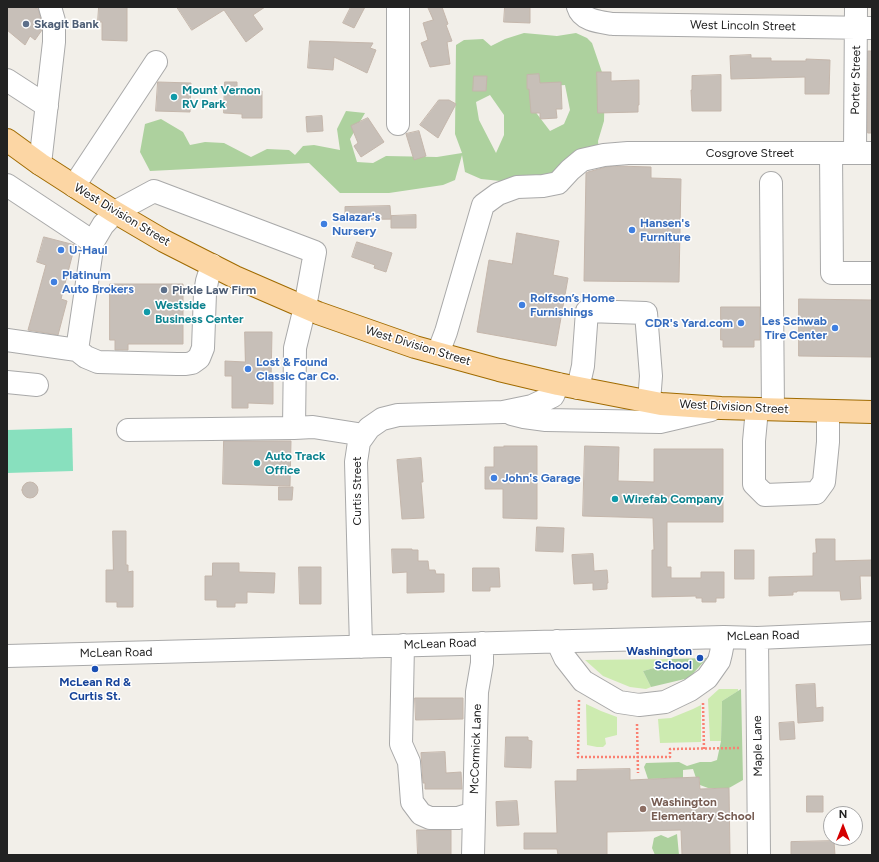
<!DOCTYPE html>
<html>
<head>
<meta charset="utf-8">
<style>
  body { margin:0 }
  #map { position:relative; width:879px; height:862px; overflow:hidden; background:#f2efe9; font-family:Figtree,sans-serif }
  canvas { display:block }
  .frame { position:absolute; inset:0; border:8px solid #222; pointer-events:none }
  .north { position:absolute; left:823px; top:806px; width:40px; height:40px; box-sizing:border-box; background:#fff; border:1px solid #a7a7a7; border-radius:50%; rotate:0deg; font-size:11px; font-weight:700; line-height:16px; text-align:center; color:#222 }
  .north::after { content:''; display:block; margin:auto; width:14px; height:18px; background:#d40000; clip-path:polygon(50% 0,100% 100%,50% 72%,0 100%) }
</style>
</head>
<body>
<div id="map">
<canvas width="879" height="862"></canvas>
<div class="frame"></div>
<div class="north">N</div>
</div>
<script>
const ctx = document.querySelector('canvas').getContext('2d');
ctx.lineJoin = 'round';
function fill(path, color) { ctx.fillStyle = color; ctx.fill(path, 'evenodd'); }
function strokePath(path, color, width, dash) { ctx.strokeStyle = color; ctx.lineWidth = width; ctx.lineCap = dash ? 'butt' : 'round'; ctx.setLineDash(dash || []); ctx.stroke(path); }
function write(font, color, halo, rows, align = 'center') {
  ctx.font = font + ' Figtree,sans-serif'; ctx.lineWidth = 3; ctx.setLineDash([]); ctx.textBaseline = 'middle'; ctx.strokeStyle = halo; ctx.fillStyle = color; for (const [text, x, y, turn = 0] of rows) {
    ctx.save(); ctx.translate(x, y); ctx.rotate((+turn || 0) * Math.PI / 180); ctx.textAlign = isNaN(turn) ? turn : align; if (halo) ctx.strokeText(text, 0, 0); ctx.fillText(text, 0, 0); ctx.restore();
  }
}
fill(new Path2D(`
  M672,659L654,668L643,671L651,687L646,689L630,687L603,676L585,660Z
  M719,689H738V691L722,701L721,741H710L708,699Z
  M586,704L601,711L617,717V735L605,738L606,744L603,747H597L587,745Z
  M701,705V742L660,743L658,719L671,718L693,709Z`), '#cdebb0');
fill(new Path2D(`
  M524,33L557,36L576,33L587,38L592,43L605,81L604,121L598,141L600,161L520,183L481,179L465,172L462,155L455,180L443,185L389,193H340L309,163L150,171L140,152L145,124L161,119L183,132L190,145L205,142L224,143L251,157L267,149L289,150L295,155L303,146L314,145L340,150L337,129L346,111L365,113L350,139L357,162L373,163L386,156L437,157L462,153L455,134L456,45L464,40L483,39L491,46L505,39ZM565,85L570,110L564,124L550,131L531,106L534,87ZM490,95L504,115V135L496,153L479,120L476,102Z
  M707,658L689,678L651,687L643,671L654,668L672,659Z
  M741,689L743,780L729,788H708L700,785L699,778H696L693,769L683,770V778L648,779L644,767L646,763L679,762L687,766L700,762H711L717,760L721,741L722,701Z
  M677,834L679,855H655L652,848L654,838L661,835L668,838Z`), '#add19e');
fill(new Path2D(`
  M72,428L73,471L7,473V430Z`), '#88e0be');
const building = new Path2D(`
  M7,7H34L38,9L42,23V30L35,40L30,36L25,45L7,30Z
  M99,7H127V41L102,40V22H98Z
  M177,7H265L253,15L263,29L246,42L224,10L192,30Z
  M351,7H365L354,28L343,23Z
  M428,7H442L448,24L446,25L452,41L447,42L450,64L430,67L421,43L428,40L423,23L433,20Z
  M505,7H530V23L504,22Z
  M310,41L373,43L370,48L376,50L367,73L334,57L333,70L308,68Z
  M868,51H872V133H868Z
  M751,55V58H771V61H806V59L830,60L829,94H805V77L731,79L730,56Z
  M597,72H611V81L639,80V105H638V112L598,113Z
  M539,74L540,83L561,82L562,109H556L557,118L540,119V113H531L529,89H527V75Z
  M721,75V111H692L691,90H692V76Z
  M474,76H487L486,91H473Z
  M158,82L191,83L190,112L156,111Z
  M225,82H237V90L262,91V118H242V114L224,113Z
  M439,100H449L456,104L438,138L420,125Z
  M322,116L323,131L307,132L306,117Z
  M368,118L384,142L361,157L354,146L358,143L351,126Z
  M419,131L426,156L414,160L406,134Z
  M617,166L651,167V178L681,179L679,282L584,281L586,173L588,172L606,167Z
  M390,206L391,219L345,220V207Z
  M416,215V228H391V216Z
  M517,233L559,241L553,275L568,278L556,346L477,332L489,260L512,264Z
  M44,237L75,245L61,299L67,301L58,335L28,330L46,265L37,262Z
  M357,242L392,253L386,272L374,268L375,265L352,257Z
  M110,284H183V344H128V350H115V340H110Z
  M799,299L872,300V357L799,356Z
  M721,307H760V340H754V347H723V340H721Z
  M245,332H272L271,382H273V404L248,403V408H232V376H225V361L245,362Z
  M224,441H291L290,486L223,484Z
  M504,446H537V519L503,518V489H485V467H494V447H504Z
  M585,446L619,447L618,481L654,482V449H723V522H667V567H671V578H701V572H724V598H716V602H702V598H696V596L652,597V550H654L653,518L583,516Z
  M421,458L423,482H421L424,518L402,519L397,460Z
  M22 490a8 8 0 1 1 16 0a8 8 0 1 1-16 0Z
  M279,487H293L292,500H279Z
  M537,527L564,528L563,552L536,551Z
  M113,531H126V565H128V572L133,571V607H117V602H106V570H113Z
  M816,539H835V561L872,560V576H860L861,599L841,600L840,591H797V592H793V595L769,596V577L813,576V553H816Z
  M392,549H412V550H418V561H428L429,570H435L436,574H444V592L407,593V572L393,573Z
  M735,550H754V579H735Z
  M593,554L594,571L607,570L608,583H607V589L593,590V583L574,584L572,555Z
  M213,563H239V572L275,573L274,593L247,592V603H235V607H217V600H205V576H212Z
  M299,567H321V604H300Z
  M473,568H499L500,587H490V591H473Z
  M815,684L816,708L823,707V721L798,723L796,685Z
  M415,698H463V719L416,720Z
  M794,722L795,739L780,740L779,723Z
  M506,737H528V740L532,741L531,768L505,767Z
  M445,752L446,773L461,772L462,789H425V783H423L421,753Z
  M630,769V780L699,777L700,789L729,788L730,855H682L681,830L607,832V855H558L557,849H524V833H557L555,781H577V770Z
  M807,796H823V812H807Z
  M517,801L519,825L497,826L496,802Z
  M417,830H451V855H418Z
  M834,841L835,855H791V842Z`);
fill(building, '#c7bfb8');
strokePath(building, '#c4b6ab', 1);
const minor = new Path2D(`
  M398,7V124
  M578,7C582,21 601,22 613,24L872,28
  M7,80L47,106
  M831,153L832,273H872
  M855,153L856,7
  M40,164L54,42V21L50,7
  M771,183L773,409
  M7,185L93,242L77,350L7,340
  M74,186L156,62
  M93,242L103,225L115,212L154,191L315,252L305,307L295,348L294,428L128,430
  M77,350L86,357L98,362L177,364H186L192,363L199,358L203,348L205,293L207,281L212,265
  M438,353L446,332L483,205L498,194L517,187L543,186L558,183L570,170L582,160L604,155L628,153H872
  M7,382L37,385
  M578,388L583,366L587,311L646,313L651,376L649,402
  M757,409L754,441V484L765,495L816,493L824,482L828,442V411
  M512,414L524,417L546,420L660,422L711,410
  M294,428L313,427L364,435
  M757,638L759,855
  M557,641L565,658L583,681L619,702L639,705L665,702L690,690L707,678L719,661L721,653L724,637
  M403,645L401,744L409,762L412,802L421,814L430,818H458L474,813
  M361,647L356,462L359,442L369,428L382,419L398,415L503,412L532,406L553,396L558,384
  M7,656C246,650 485,643 724,637L757,638L872,633
  M473,855L477,692L482,663V643`);
const major = new Path2D(`
  M7,140L40,164L113,211L164,241L235,277L318,313L415,347L499,370L558,384L661,404L721,408L872,412`);
strokePath(minor, '#a9a9a9', 24);
strokePath(major, '#a06b00', 24);
strokePath(new Path2D(`
  M579,700L578,757H670V749L740,748
  M703,703L704,749
  M637,724L638,773`), '#fa8072', 2.5, [2, 2]);
strokePath(minor, '#fff', 22);
strokePath(major, '#fcd6a4', 22);
for (const [x, y, r, color] of [
  [26,24,4,"#5c6f8a"],
  [174,97,4,"#0f9aa8"],
  [324,224,4,"#3f7fe0"],
  [632,230,4,"#3f7fe0"],
  [61,250,4,"#3f7fe0"],
  [54,282,4,"#3f7fe0"],
  [164,290,4,"#5c6f8a"],
  [522,305,4,"#3f7fe0"],
  [147,312,4,"#0f9aa8"],
  [741,323,4,"#3f7fe0"],
  [835,328,4,"#3f7fe0"],
  [248,369,4,"#3f7fe0"],
  [257,463,4,"#0f9aa8"],
  [494,478,4,"#3f7fe0"],
  [615,499,4,"#0f9aa8"],
  [700,658,4,"#1a4fb4"],
  [95,669,4,"#1a4fb4"],
  [643,809,4,"#8d6e63"]
]) { const dot = new Path2D(); dot.arc(x, y, r, 0, 2 * Math.PI); ctx.fillStyle = color; ctx.fill(dot); strokePath(dot, '#fff', 1.5); }
write('bold 12px', '#4e5e75', '#fff', [
  ["Skagit Bank",34,24],
  ["Pirkle Law Firm",172,290]
], 'left');
write('12px', '#222', '#fff', [
  ["West Lincoln Street",743,26,1],
  ["Porter Street",856,80,-89],
  ["Cosgrove Street",750,153],
  ["West Division Street",122,215,31],
  ["West Division Street",418,346,17],
  ["West Division Street",734,407,3],
  ["Curtis Street",357,491,-90],
  ["McLean Road",763,636,-1],
  ["McLean Road",440,644,-2],
  ["McLean Road",116,653,-1],
  ["Maple Lane",758,746,-91],
  ["McCormick Lane",476,749,-88]
]);
write('bold 12px', '#0d838f', '#fff', [
  ["Mount Vernon",182,90],
  ["RV Park",182,104],
  ["Westside",155,305],
  ["Business Center",155,319],
  ["Auto Track",265,456],
  ["Office",265,470],
  ["Wirefab Company",623,499]
], 'left');
write('bold 12px', '#366cbe', '#fff', [
  ["Salazar's",332,217],
  ["Nursery",332,231],
  ["Hansen's",640,223],
  ["Furniture",640,237],
  ["U-Haul",69,250],
  ["Platinum",62,275],
  ["Auto Brokers",62,289],
  ["Rolfson’s Home",530,298],
  ["Furnishings",530,312],
  ["Les Schwab",827,321,"right"],
  ["Tire Center",827,335,"right"],
  ["CDR's Yard.com",733,323,"right"],
  ["Lost & Found",256,362],
  ["Classic Car Co.",256,376],
  ["John's Garage",502,478]
], 'left');
write('bold 12px', '#164399', '#fff', [
  ["Washington",692,651],
  ["School",692,665],
  ["McLean Rd &",95,682,"center"],
  ["Curtis St.",95,696,"center"]
], 'right');
write('bold 12px', '#785e54', '#fff', [
  ["Washington",651,802],
  ["Elementary School",651,816]
], 'left');
</script>
</body>
</html>
